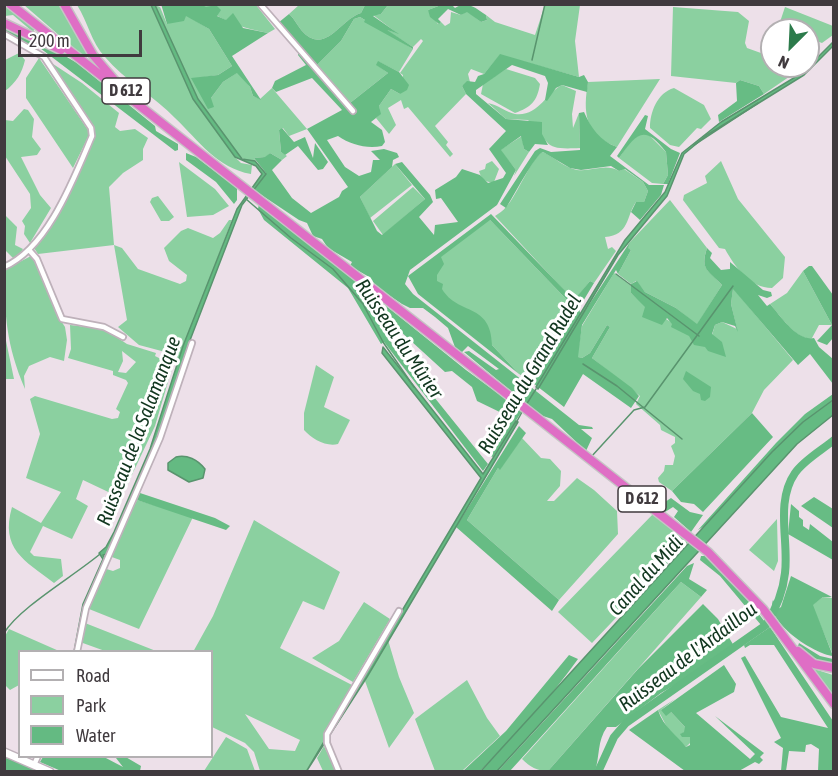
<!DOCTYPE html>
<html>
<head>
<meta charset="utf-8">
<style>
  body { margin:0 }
  #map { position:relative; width:838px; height:776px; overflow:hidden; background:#ede0e9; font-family:"Asap Condensed",sans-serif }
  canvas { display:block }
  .frame { position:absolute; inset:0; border:6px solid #403a3e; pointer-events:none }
  .legend { position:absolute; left:18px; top:650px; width:195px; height:108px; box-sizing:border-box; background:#fff; border:2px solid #b3b0b2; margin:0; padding:8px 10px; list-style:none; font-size:18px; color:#403a3e }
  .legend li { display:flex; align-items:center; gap:12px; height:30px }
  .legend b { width:30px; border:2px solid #b3b0b2 }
  .north { position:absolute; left:760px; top:18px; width:60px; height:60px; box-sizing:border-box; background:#fff; border:2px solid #b3b0b2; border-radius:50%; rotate:204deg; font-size:16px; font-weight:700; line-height:24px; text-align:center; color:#403a3e }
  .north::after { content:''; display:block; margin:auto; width:21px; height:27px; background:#2c7b4b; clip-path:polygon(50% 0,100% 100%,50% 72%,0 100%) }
  .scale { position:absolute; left:18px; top:30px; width:124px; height:27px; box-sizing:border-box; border:3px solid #403a3e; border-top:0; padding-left:8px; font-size:18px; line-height:21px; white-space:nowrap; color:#403a3e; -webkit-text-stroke:4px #fff; paint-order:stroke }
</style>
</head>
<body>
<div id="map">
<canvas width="838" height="776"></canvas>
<div class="frame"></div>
<ul class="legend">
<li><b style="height:8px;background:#fff"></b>Road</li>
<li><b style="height:16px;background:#8bd0a0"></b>Park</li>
<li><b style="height:16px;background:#64ba82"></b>Water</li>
</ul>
<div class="north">N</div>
<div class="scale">200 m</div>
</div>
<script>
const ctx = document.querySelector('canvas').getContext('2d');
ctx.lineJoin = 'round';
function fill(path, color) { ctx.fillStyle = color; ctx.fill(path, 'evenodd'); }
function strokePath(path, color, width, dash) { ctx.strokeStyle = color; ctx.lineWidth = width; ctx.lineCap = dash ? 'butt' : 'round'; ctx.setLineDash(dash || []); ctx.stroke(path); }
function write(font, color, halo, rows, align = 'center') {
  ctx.font = font + ' "Asap Condensed",sans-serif'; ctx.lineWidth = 6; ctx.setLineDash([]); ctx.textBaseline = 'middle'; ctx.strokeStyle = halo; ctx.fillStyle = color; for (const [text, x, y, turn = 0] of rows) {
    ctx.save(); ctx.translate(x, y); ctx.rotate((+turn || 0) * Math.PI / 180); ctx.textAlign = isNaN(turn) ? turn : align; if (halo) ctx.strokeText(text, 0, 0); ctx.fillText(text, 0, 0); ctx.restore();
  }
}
fill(new Path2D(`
  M4,5L35,28L33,32L13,15L5,16Z
  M24,5H60L87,54L82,55Z
  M77,5H151L193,99L235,157L241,163L252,165L251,174C217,168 199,141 175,118C154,96 125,81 105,57C91,42 88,22 77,5Z
  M155,5L160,7L167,24L186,15L209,29L232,66L218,75L198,78L211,98L223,82L238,72L250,87L253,96L260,99L272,88L307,129L289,136L283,128L279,130L281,152L287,156L282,160L270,153L266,157L254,158L257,163L241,158L198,99Z
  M203,5H256L275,29L268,33C244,28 221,22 203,5Z
  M299,5H365L361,13C341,19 326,54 304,33C298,27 295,19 289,14Z
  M388,5H441L428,10L438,24L441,22L445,26L450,23L451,12L461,15L467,11L481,22L487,20L486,15L495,22L535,35L545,5H580L575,41L579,77L500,55L484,74L471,69L468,74L470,82L462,86L466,94L435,126L448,142L446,145L453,154L450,157L408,107L404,109L401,100L388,108L396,125L389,134L376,118L380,114L379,106L391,89L400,94L403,75L400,73L423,41L421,39L413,47L384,29L397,33L373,15L381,14Z
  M673,7L738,12L749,21L745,43L747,48L772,57V66L802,68L764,94L759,86L740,80L736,83L671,76Z
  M785,7L833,26V35L822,43L808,38V30H787L779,25Z
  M360,17L413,49L399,72L379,62L377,65L388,73L350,103L317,65L341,41L354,19Z
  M19,53L25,60C22,73 16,83 5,91V60Z
  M39,58L88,130L89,135L73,168L26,98V78Z
  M50,62L82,83L119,113L115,127L120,131L135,129L148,138L143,149V160L123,173L109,187L114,245L122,248L138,269L180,284L186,281L187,275L169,261L164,248L181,231L188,228L213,238L220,233L229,220H232L179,359L169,353L139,345L118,327L127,320L114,245L38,254L34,248L66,200L95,133Z
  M506,69L535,78L540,84C537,102 531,107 515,113L481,94L483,84Z
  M660,79L617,147C584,135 583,112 588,82Z
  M562,85L576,91L572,114L573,128L579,113L580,148C543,150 552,145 528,120L506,119L488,103C498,105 506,112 515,114C538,117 546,93 562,85Z
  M674,88L704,105L711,119L701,129L697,128L679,147L670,145L650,128C650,112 657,93 674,88Z
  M24,109L28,110L34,119L32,137L41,149L37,155L21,157L40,195L51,208L30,243L24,234L25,226L22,221L31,208L30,194L5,156V120L13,121Z
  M642,133L649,135L666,152L668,175L663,184L652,183L619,158L635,135Z
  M522,136L524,149L529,152L514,176L516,170L500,150Z
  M543,152C554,157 565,168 577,170C592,172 605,163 619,171L624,169L643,182L648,191L644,202H636C626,216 630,235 605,237L608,249L612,247L616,251L594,283L590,281L574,301L495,216C499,213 503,211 506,207C517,196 532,156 543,152Z
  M492,161L499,169L494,182C486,183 481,179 479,171L485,169L486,164Z
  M721,161L738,199L785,257L783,278L772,288C750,288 735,267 725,249L719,248L683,200L684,195L707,183L705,176Z
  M179,162L215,189L229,206L213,215L187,217Z
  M395,164L412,185L370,218L360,197Z
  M413,187L425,199L383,235L373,221Z
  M158,196L174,217L169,221H161L150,202L152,198Z
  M670,200L707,248C700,269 708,270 722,285L697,325L676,308L645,292L636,281L631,284L618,274L631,250L627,248L630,242Z
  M4,214L17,227L15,245L23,249L17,259L13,258L5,250Z
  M489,219L567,300L570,308L529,380L519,374L492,345L451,309L424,269Z
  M31,256L35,258L56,313L65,327L67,340L64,361L50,357L29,366L24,376L25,389C6,344 5,317 4,270Z
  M803,271L832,325H819L812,338C796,341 780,315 770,304L787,293Z
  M614,273L631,286V293C657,318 690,332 722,347L712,335L715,325L722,322L737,329L731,304L733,288L793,360L764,390L752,413L672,491L659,482L658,478L664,471L665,465H673L675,456L671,446L675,443V437L661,430L660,425L636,404L640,396L592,358L610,327L607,325L590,353L582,358L577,357L582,326Z
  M70,325L104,329L127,344L156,353L155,356L173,365L155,426L121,498L83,480L76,499L88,506L72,539L43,526L30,552L34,556L61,559L63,576L54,583C24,560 0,549 12,507L41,523L61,492L26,478L40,434L30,399L35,396L112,419L118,418L120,412L116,409L128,383L126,380L113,375V371L68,358L71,349ZM122,351L136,362L126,373L118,372L123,361Z
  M5,336L14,379H5Z
  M316,365L334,377L324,407L350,420L338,444C326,447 312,439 304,430V413Z
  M522,438L541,458L550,459L561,471L560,486L547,501H554L577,478L594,490L617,511L618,534L559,600L467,520L498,468L500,469Z
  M137,500L193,517L139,629L89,609L103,568L113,571L120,568V560L109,556Z
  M654,513L688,542L592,643L558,612Z
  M777,519L778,561L774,571L749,550Z
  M254,520L340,572L324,610L303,601L280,648L352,685L325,735L326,740L306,771H260L254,752L245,743L212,727V652H193L213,616ZM245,714L300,740L295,751L269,749Z
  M681,582L701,597L548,771C537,771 530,767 522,759Z
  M823,597L833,598V655L812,605Z
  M364,602L390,619L353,682L312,658L339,641Z
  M85,623L156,651H105L80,642Z
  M9,629L59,651L20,652L19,685L10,690L4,684L5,636Z
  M388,640L399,677L414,713L389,748L365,681Z
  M811,668L833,675V696Z
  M467,680L487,718L500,736L462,771H435L415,719Z
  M675,699L661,710L671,712L685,727V732L681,734L690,737L691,742L686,747L669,731L658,710Z
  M226,737L247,749L255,771H204Z
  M324,746L336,771H323L317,758Z`), '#8bd0a0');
fill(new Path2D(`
  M161,4L203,5L206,7L216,5L221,10L217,16L226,20L233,13L243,28L268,33L232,56L261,100L253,96L250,87L237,73L223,82L211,98L214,107L208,109L191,78L218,75L232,66L209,29L186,16L184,21L167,24Z
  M365,5H388L381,14L373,16L399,34L387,30L413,47V49L364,22L365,20L360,17L354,19L341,41L317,65L350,103L388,73L376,65L378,61L399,72L409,85L407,90L400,94L391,89L379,106L381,114L371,122L382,130L385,142L382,146C367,149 351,145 338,136L327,140L345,167L359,176L371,172L373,160H380L371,151L384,149L397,153L399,157L393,160L392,167L360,197L377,231L382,235L425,199L395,164L402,162L430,195L433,202L419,217L434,235L435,225L458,222L441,198L436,199L435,190L456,177L462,169L480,175L488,183L503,178L506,173L489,149L506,131L466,94L462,86L467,81L475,82L478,76L484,74L500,54L579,77L584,75L588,82L587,92L562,85L556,88L547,101L545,100L548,83L545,76L512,65L476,90V94L506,119L542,122V134L548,145L535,144L529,152L524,149L521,136L501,150L516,170L497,205L410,270L405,284L413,294L579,425L592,427L593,429H581L592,438L586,451L552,419L540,415L464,352L469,351L496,370L499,369L468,346L462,352L456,350L448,328L435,317L423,308H410L402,304L371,283V278L350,266L352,262L328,248L322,239L313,236L307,223L299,220L254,190L266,173L254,158L265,157L270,153L282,160L272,170L292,198L311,213L339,197L342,191L348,187L307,129L342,110L312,78L276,92L272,88L275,81L306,65L298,55L299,48L278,23L289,14C295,19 298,27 304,33C326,54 341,19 361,13Z
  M441,5H452L455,8C467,0 476,8 486,15L487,20L481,22L467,12L461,15L448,9L438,19L441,22L439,24L430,17L428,10Z
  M4,26L50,47L77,63L155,126L156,131L178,144V150L175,151L40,48L29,45L5,33Z
  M740,80L759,86L764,94L719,122L718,115L737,101L736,83Z
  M584,112C591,128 600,141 617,147L610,156L649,185H664L661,195L640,220L631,212L636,202H644L648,191L643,182L625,169L619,171L611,166L581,170L570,168L543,152C535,155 513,197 506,208L500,204L535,151L540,148L551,152L580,150L579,113Z
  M645,115L648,116L645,129L671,149L680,153L668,184H663L668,175L666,152C644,123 636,134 619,158L617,156Z
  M282,128L294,142L305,137L313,158L315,143L328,162L323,169L318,170L298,146L285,155L281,152L279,130Z
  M186,153L196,157L237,188V200L234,204L216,182L186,160Z
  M259,204L466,370L522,411L493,457L488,455L510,417L477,401L472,387L452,371L445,372L376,309L393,346L488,464L483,471L384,342L381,344L348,288L264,220L258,209Z
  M491,214L574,300L590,281L594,283L579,308L581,317L630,242L628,248L631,250L618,274L616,270L582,325L578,357L582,358L590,353L607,325L610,327L592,358L632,388L639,396L631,408L583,374L564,407L529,380L570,308L567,300L490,220L441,257L444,264L437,275V281L443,284L442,289C458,316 491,302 492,345L519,374L418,294L408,276Z
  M707,248L712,253L710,258L721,270L730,269V262L763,290L771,292L772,296L767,298L758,295L767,306L770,304C781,316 796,341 814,338L819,347L833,359V384L810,354L798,365L733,289L731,304L738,332L735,326L722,322L715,325L712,334L722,342L726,357L708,351L705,347L694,345L689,336L671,327L672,324L667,318L662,325L642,317L645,307L631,293V284L637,281L645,292L676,308L697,324L722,285C708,270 700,270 707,248Z
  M809,266H812L833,295V338L827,345L817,341L832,325L803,271Z
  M686,371L711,387L710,397L705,401L701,400L700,394L693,391L683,379Z
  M833,394V400L772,452L708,524L698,530L776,443L805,414Z
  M752,413L773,437L703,512L694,504L681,502L672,491Z
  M519,426L526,433L500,470L498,468L467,520L559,600L552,611L456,527Z
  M140,493L215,518L230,526L226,530L137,500Z
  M814,497L833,509V528L801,506Z
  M671,498L690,512L703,515L691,532L674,517L678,511L673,507L665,512L659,506Z
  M791,504L799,511V517L803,520V526L809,530L810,524L833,542V560L788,534Z
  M701,556H705L741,591L765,622L761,625L720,576L700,560Z
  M694,563L689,579L707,590L701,597L681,582L510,771L497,772L687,566Z
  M791,576L832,597H823L813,605L833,656C814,654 765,622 773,600L778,609L781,607Z
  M703,604L718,619L734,646L702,669L661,693L616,727H607C597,741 600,756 595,771H548L638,669Z
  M770,627L833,721V771H818L819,749L811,744L806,745L805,752L789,751L786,771H781L783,748L774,742L781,738L741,658L745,656L781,717L828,728L774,645H750L745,648L744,645Z
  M799,643L820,656L833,659V664C820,661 808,657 798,646Z
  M569,655L578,659C549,700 515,735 480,771L462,772L506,731Z
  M724,665L736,684L734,692L696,713L750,759L755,754L715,716L764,753L760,757L763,760L759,764L755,762L739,771H685L629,730L658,710C663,727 678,736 686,747L690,745V737H682L680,734L684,732L685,727L671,712L666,716L661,710Z
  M124,756L141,766L140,771H61L40,762L43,757H104L123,767L116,758Z
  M5,757L38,771H5Z`), '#67bc84');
const water = new Path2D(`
  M151,5H155L198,99L242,159L255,161L266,174L242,205L187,348L160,436L107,554L103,555L106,559L87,602L77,651L74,652L83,604L103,559L99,553L106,547L114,532L150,449L183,346L237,209L262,174L256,166L235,157L193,99Z
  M833,42V46L804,75L707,135L684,154L667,196L618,255L538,389L536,387L625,240L665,192L682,153L721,122L802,73Z
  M383,347L483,474L516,421L518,422L367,677L306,772L481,478L382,353Z
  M833,400V415L797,444L497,771L480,772L772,452L803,422Z
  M176,457C187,454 198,460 205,469L203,478L189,482L168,470V463Z`);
fill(water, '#64ba82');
strokePath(water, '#59946e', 1.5);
strokePath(new Path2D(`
  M532,60L545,4
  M694,145L758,103
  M246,199L291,238L333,269L363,304L383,342L414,387
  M616,274L699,336
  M583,364L617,386L682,439
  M526,405L536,389
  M516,423L522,412
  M591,457L634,410L645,407L733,286
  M4,633C20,607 74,576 100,554`), '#59946e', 1.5);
strokePath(new Path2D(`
  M598,772L614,737L626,723L766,625C776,609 783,592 785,573C789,541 775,502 795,473C804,460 822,450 834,440`), '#64ba82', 8);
const street = new Path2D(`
  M260,4L353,111
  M4,34L44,57L91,128L92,136C74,178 48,248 4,267
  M30,251L37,259L62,319L104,327L123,337
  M77,652L86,608L160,438L192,343
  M34,765L38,756
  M339,772L327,743V734L399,611`);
const secondary = new Path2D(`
  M4,752L50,772`);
const highway = new Path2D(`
  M10,4L708,552L763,609L834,704
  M64,4L93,55L117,83
  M4,23L61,50
  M798,651L814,664L834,668`);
strokePath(street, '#beb1ba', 8);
strokePath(secondary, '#beb1ba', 10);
strokePath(highway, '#c6c4c5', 11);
strokePath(street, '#fff', 4.5);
strokePath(secondary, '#fff', 7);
strokePath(highway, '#df6ec5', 8);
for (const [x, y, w] of [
  [126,91,48],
  [642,499,48]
]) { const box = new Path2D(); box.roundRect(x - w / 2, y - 13, w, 26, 4.5); ctx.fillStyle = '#fff'; ctx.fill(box); strokePath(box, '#403a3e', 1.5); }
write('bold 16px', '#403a3e', null, [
  ["D 612",126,91],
  ["D 612",642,499]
]);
write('italic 20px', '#11361f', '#fff', [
  ["Ruisseau du Mûrier",399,339,56],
  ["Ruisseau du Grand Rudel",530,374,-59],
  ["Ruisseau de la Salamanque",139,431,-69],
  ["Canal du Midi",646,576,-48],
  ["Ruisseau de l'Ardaillou",688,657,-37]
]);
</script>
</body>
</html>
